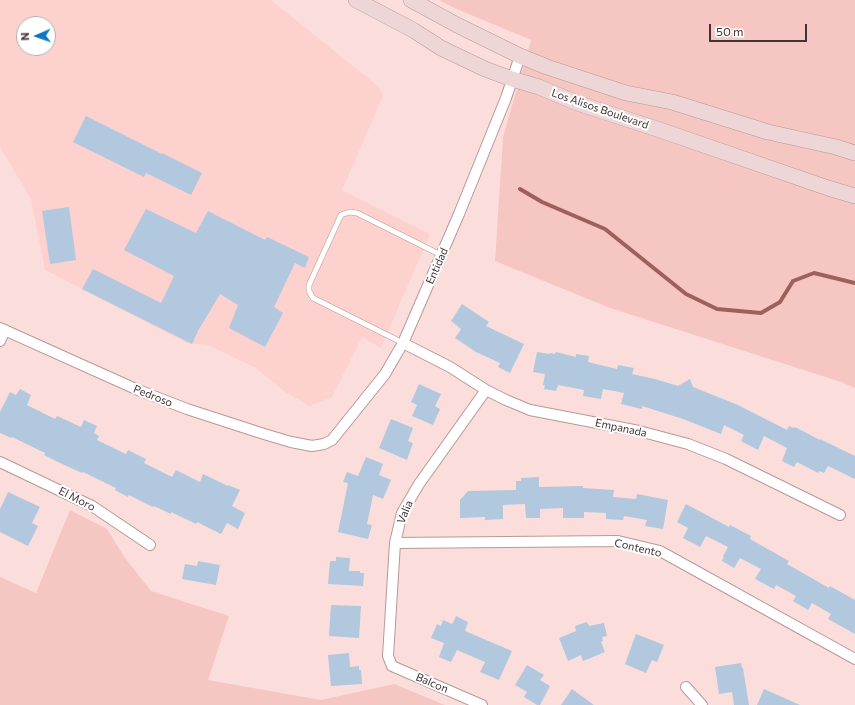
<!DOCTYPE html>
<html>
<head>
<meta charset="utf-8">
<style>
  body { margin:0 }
  #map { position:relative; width:855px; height:705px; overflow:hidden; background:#fbdedc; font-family:Commissioner,sans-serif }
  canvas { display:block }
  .north { position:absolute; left:16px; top:16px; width:40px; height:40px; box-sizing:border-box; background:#fff; border:1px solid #b3aead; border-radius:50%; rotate:268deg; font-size:11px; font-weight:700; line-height:16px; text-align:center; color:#413432 }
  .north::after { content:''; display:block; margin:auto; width:14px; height:18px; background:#0f77c2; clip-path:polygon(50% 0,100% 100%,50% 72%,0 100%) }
  .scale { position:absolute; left:709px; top:24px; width:98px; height:18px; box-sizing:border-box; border:2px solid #413432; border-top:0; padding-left:5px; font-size:12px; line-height:14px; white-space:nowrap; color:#413432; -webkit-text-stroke:3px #fff; paint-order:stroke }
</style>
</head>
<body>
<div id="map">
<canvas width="855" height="705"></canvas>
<div class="north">N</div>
<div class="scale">50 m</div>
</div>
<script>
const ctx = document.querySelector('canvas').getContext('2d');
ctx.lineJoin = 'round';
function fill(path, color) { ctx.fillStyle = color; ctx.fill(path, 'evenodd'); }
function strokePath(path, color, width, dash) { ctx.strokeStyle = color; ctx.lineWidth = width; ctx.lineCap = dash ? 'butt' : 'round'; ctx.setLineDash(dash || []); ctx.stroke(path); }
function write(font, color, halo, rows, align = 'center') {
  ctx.font = font + ' Commissioner,sans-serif'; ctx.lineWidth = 4; ctx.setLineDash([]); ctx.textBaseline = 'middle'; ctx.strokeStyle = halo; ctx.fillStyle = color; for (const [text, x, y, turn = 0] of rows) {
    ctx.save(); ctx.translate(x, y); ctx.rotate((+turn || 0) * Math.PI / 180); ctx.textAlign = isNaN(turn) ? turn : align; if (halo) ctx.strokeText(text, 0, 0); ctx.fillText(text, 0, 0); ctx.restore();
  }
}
fill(new Path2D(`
  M0,0H271L379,87L383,96L342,190L430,234L381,348L362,337L332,397L310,406L285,392L256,368L208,345L187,343L45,270L31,199L0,147ZM24,24H48V48H24Z`), '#fdd1cd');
fill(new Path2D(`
  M439,0H855V388L841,382L610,308L495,261L503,137L531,40L452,7Z
  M70,510L107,529L125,558L151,591L229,616L208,680L321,700L394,684L445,705H0V577L36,593Z`), '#f6c7c2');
strokePath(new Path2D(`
  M520,189L542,202L605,229L686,294L717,309L761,313L780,302L793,281L814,273L855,283`), '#9d605c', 4);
fill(new Path2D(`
  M86,116L162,154V153L202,173L191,195L146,173L144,177L73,142Z
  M69,207L76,260L50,264L42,211Z
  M146,209L196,233L208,211L265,240L267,237L309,257L305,268L295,263L274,307L283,313L265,347L229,328L238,305L220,294L198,331L192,344L82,289L93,269L161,303L174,276L124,250Z
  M462,304L489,322L486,326L524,344L510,373L498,367L500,363L476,352L455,338L461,329L451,321Z
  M537,352L549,354L550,353L555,354L556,352L576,357V354L589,356L588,362L617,369L618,365L634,368L632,374L655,379L678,386L690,379L693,387L738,405L787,430L789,426L794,428L795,427L820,440V439L855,456V479L828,466L824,473L819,471L818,473L797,462L794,467L782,461L787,448L764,436L758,450L741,441L744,435L724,425L721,434L683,419L642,406V409L621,404L624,393L603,389L601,399L583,396L584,390L558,385L556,391L544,389L545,385H543L545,374L533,372Z
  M419,384L441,394L435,406L440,409L433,425L412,416L417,405L411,402Z
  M20,389L31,395L27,405L55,419L57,416L81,427L84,420L97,426L94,433L99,436L97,440L126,454L128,450L146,459L144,463L172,477L176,470L200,482L203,474L228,486V485L240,490L232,506L245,513L238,529L227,523L221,534L197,522L196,524L171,512V514L154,506L153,507L129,495L128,497L115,490L116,488L83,472L82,473L58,462L44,455L45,453L12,437L11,438L0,433V412L10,392L16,395Z
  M391,419L413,428L408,441L413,443L407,460L379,448Z
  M366,457L383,464L379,475L391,480L383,499L373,495L367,524L372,525L368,539L338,532L348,483L343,482L347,472L358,476Z
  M539,477V487L583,486V488L614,490L613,497L636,499L637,494L668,500L663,529L645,526L647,520L624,516L623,520L606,519V513L584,512V518H563V508L540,509V518H526L525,504L503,505V519L485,520V517L460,518V500L468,491L516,490V481H521V478Z
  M8,492L40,507L32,523L38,526L28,546L0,532V509Z
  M686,504L729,527L730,525L751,536L750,539L789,561L787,564L829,588L830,586L855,600V634L828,619L831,614L812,603L808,610L793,601L796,596L776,585L774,589L755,579L761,569L740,558L734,568L722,561L724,557L723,556L728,547L706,536L700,547L683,538L688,528L677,522Z
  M336,557L350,558L349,571H360V573H364L363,586L328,584L330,561H336Z
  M198,561L220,565L216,585L182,579L185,564L197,566Z
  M331,605L361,606L359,638L329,636Z
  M456,616L468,622L465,631L512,651L499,680L480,672L485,662L457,650L451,662L439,657L444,643L431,638L437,624L441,626L443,620L452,624V623H453Z
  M587,622L588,625L589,624V626L604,623L607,636L602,637L603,641L601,642L605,652L583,661L581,655L568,661L559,638L576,631L575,626Z
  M636,634L664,645L657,662L652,660L646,673L625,664Z
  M349,653L350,667L359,666V670H361L362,684L331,686L328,655Z
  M741,663L742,668H743L749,705H734L732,692L719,694L715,667Z
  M527,665L544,675L540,680L550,686L540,705H537L524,697L527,692L515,685Z
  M572,689L594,705H561Z
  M764,689L800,705H757Z`), '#b1c8df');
const lane = new Path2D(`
  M403,343L313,298L309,291V285L341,215L349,212L357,213L441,255`);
const street = new Path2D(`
  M0,328L138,390L187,409L264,434L291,442L312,446L324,444L332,440L385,374L403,343L459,214L506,98L520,56
  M0,341L5,330
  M403,343L450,367L486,390L506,400L530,410L639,431L688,444L726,459L840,515
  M0,462L92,506L150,545
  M395,543L618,541L660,551L855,659
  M686,687L702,705
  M482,705L392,666L388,656L395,543L402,513L419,484L486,390`);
const secondary = new Path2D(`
  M356,0L413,30L441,48L485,69L512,79L539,87L577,103L660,130L828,188L855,196
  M411,0L457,25L520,56L547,67L626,93L672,102L768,132L836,147L855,153`);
strokePath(lane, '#b99895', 6);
strokePath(street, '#b99895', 12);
strokePath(secondary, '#b99895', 16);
strokePath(lane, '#fff', 5);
strokePath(street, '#fff', 10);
strokePath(secondary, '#edd6d5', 15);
write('11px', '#413432', '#fff', [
  ["Los Alisos Boulevard",600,109,19],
  ["Entidad",437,266,-66],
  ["Pedroso",153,396,22],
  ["Empanada",621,428,12],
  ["El Moro",77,499,27],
  ["Valia",405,512,-67],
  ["Contento",638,548,13],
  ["Balcon",432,683,23]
]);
</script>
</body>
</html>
